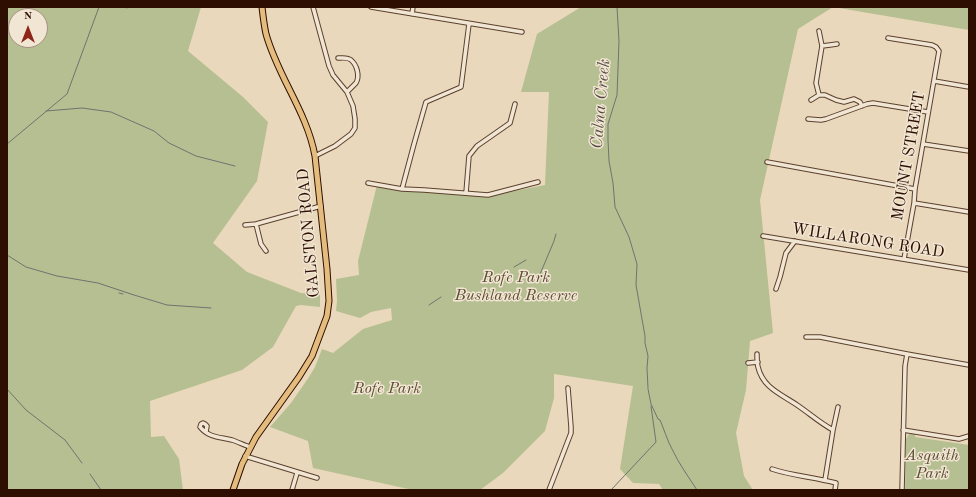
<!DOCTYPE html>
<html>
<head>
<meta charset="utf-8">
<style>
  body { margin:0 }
  #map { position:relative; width:976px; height:497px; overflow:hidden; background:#e9d8bb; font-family:"Old Standard TT",serif }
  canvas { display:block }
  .frame { position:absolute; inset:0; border:8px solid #2d0e00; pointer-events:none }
  .north { position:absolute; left:8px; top:8px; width:40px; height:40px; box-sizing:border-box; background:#f1e6d3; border:1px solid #a3907f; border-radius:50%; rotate:0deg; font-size:11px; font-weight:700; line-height:16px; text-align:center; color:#2d0e00 }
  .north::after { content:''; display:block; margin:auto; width:14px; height:18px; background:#8f2418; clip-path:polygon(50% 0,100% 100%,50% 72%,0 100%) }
</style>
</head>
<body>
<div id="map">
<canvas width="976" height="497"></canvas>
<div class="frame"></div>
<div class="north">N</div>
</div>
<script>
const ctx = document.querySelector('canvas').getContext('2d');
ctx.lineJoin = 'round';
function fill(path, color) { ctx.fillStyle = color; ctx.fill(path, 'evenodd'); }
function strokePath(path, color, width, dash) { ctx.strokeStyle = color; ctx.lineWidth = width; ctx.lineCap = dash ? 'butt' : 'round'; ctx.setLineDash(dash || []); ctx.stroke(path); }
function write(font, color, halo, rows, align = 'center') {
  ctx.font = font + ' "Old Standard TT",serif'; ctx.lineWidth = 3; ctx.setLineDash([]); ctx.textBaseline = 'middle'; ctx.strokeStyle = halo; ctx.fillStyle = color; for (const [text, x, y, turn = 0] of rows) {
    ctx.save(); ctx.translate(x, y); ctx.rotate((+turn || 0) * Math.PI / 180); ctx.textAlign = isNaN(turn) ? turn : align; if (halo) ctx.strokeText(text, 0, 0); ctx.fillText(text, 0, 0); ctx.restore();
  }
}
fill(new Path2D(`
  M7,7H201L188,51L243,97L268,122L257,181L213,243L247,272L301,293L320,294V307L301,305L296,306L273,347L242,370L150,401L151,437L164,436L179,459L183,490H7ZM16,16H40V40H16Z
  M581,7H969V30L833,7L798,29L760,200L773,333L750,341L746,390L736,433L744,476L753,490H663L659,484L633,483L620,469L633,386L554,374V398L545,431L503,473L480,490H413L313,468L308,441L270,427L291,403L309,377L315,367L322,349L333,353L363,329L392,320L391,308L371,312L360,318L336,311L337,301L336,279L359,275L358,261L377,185L488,196L545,185L549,92H521L537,34Z
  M909,434H915V437L969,445V490H905L906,439Z`), '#b6bf91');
strokePath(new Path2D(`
  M125,7L127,8
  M617,7L619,41L617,95L608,124V140L609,161L613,183L615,207L629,237L637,264L636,285L645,336V343L648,356L647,368L648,388
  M46,111L82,108L111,112L154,131L169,143L196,156L235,166
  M7,144L67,94L99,7
  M7,255L26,267L57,276L98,283L134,295L167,305L211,308
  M514,267L526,260
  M538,279L554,241L556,234
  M119,293L123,294
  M429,305L441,297
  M7,389L26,410L65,440L82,463
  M648,389L651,404L658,419L660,420C664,429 667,440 672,449C679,464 688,476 697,490
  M90,474L101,490
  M611,490L656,442L651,406`), '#707370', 1);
const street = new Path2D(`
  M313,7L329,66L333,75L347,92L353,106L355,119V128L351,134L335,146L315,156
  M371,7L522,32
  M412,14L413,7
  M819,31L822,46L816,83L819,95
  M888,38L932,45L936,47L939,51L915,189L914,203L904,259
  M822,46L830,45L837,44
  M338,58C342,58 348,57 351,60C357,65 360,76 356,83C353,86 350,89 347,92
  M934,81L969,87
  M811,100L819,95H825L836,100L844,102L854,99L860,102L862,106
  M808,119L821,120L826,119L867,104L873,103L928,112
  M923,144L969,151
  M767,162L915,189
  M368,183L402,189L424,190L488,195L538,182
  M402,189L414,144L426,102L461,87L469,24
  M466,193L469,156L477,146L510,123L515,104
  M914,203L969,212
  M245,225L256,224
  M763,236L969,270
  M266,251L261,244L256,224L321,206
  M776,289L780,277L786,253L795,241
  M806,337H820L907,354L969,365
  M757,354C757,358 757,363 758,367C763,388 781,394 797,405C809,413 820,423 833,430
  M748,363L758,362
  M903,430L959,439L969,436
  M206,432L207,426L205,424L203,423L201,424L200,427C209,438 220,437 232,440C238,442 244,445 250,447
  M245,456L317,478
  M772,469C793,476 814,477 836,483L835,490
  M825,480L833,430L838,407
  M292,490L297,473
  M549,490L571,433V427L568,388
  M902,490L905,366L907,354`);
const primary = new Path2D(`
  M233,490L242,464L256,437L299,377L312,356L327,316L329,301L327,269L315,156C307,112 278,77 266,34C264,25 263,16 262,7`);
strokePath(street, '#5c402f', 5.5);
strokePath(primary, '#2d0e00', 7);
strokePath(street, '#f1e6d3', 3.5);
strokePath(primary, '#e4bc7e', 5);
write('16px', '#2d0e00', '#f1e6d3', [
  ["MOUNT STREET",909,156,-80],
  ["GALSTON ROAD",309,233,-95],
  ["WILLARONG ROAD",868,241,9]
]);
write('italic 16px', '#5d4c33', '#f1e6d3', [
  ["Rofe Park",516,278],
  ["Bushland Reserve",516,296],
  ["Rofe Park",387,389],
  ["Asquith",932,456],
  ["Park",932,474]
]);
write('italic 17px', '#544941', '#f1e6d3', [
  ["Calna Creek",601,104,-85]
]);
</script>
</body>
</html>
